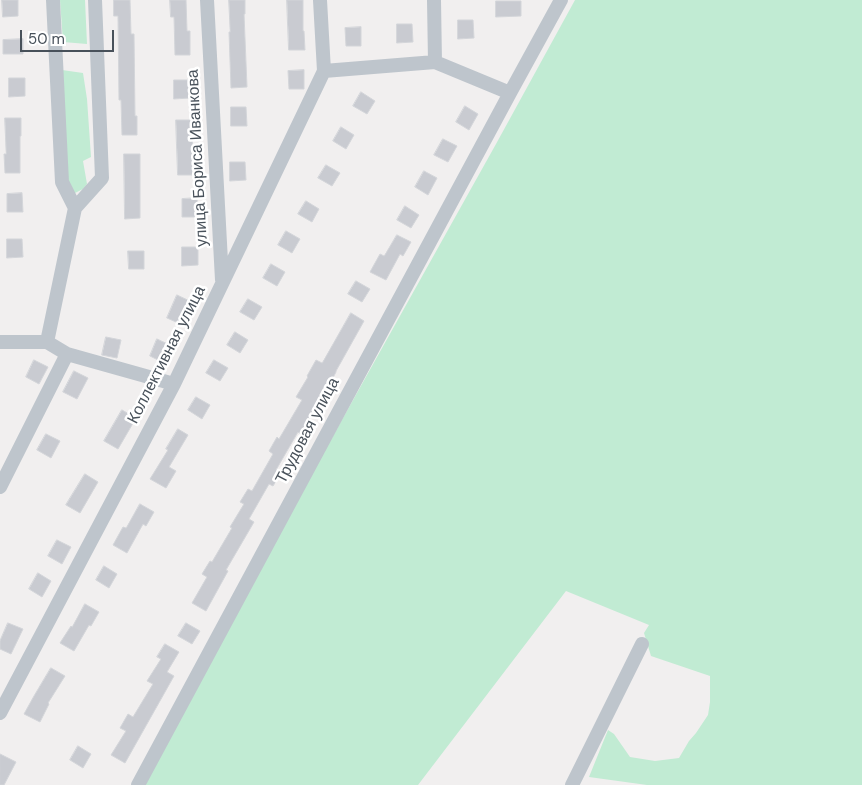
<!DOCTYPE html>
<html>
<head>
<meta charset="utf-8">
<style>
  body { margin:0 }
  #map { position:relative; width:862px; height:785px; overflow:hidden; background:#f1efef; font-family:"DM Sans",sans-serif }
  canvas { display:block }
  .scale { position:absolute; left:20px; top:30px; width:94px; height:22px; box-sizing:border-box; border:2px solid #48515a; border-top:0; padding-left:6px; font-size:15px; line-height:18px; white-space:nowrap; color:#48515a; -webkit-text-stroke:4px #fff; paint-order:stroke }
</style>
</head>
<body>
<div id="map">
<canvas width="862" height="785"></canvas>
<div class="scale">50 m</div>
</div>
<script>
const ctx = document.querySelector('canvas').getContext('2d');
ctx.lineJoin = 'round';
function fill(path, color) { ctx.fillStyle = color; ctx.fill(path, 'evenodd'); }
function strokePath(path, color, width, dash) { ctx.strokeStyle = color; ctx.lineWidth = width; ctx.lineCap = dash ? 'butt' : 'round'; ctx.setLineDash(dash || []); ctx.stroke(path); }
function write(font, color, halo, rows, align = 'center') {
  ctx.font = font + ' "DM Sans",sans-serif'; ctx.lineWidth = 5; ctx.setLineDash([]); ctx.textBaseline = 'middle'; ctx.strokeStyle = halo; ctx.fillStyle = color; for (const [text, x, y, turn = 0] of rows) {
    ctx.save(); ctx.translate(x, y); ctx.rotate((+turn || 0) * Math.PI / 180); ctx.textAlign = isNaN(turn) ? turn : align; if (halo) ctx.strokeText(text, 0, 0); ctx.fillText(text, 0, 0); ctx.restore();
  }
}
fill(new Path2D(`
  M60,0H85L87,44L63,42Z
  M575,0H862V785H647L589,777L608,730L614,734L630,757L655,761L679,758L689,741L696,733L708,715L710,702V676L651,656L644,633L649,625L566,591L418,785H138L496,144Z
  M62,70L83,73L87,99L91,157L83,161L87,184L83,189L75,193L67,182Z`), '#c1ebd3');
const building = new Path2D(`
  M2,0H18V16L3,17Z
  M114,0H130L131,34H134L135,116H137V135H122L121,100H119L118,16H114Z
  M170,0H186L187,31H190V55H175L174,17H171Z
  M229,0H245V14H244L247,87L231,88L229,32H230Z
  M287,0H303V31H304L305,50H289Z
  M496,1H521V16L496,17Z
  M458,20H473L474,38L458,39Z
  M397,24H412L413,42L397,43Z
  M361,27V46H346L345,28Z
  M23,39V54H3V40Z
  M304,70V89H289L288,71Z
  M9,78H25V96L9,97Z
  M174,80H190V98L174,99Z
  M361,92L375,101L367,114L353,106Z
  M465,106L478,114L469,130L456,122Z
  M231,107H246L247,126H231Z
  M5,118H21V136H20V173H5L4,154H6Z
  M176,120H192L193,175H178Z
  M341,127L354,135L346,149L333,141Z
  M443,139L457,146L448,162L434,155Z
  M124,154H140V218L125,219Z
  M230,162H245L246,180L230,181Z
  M326,165L340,173L332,186L318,178Z
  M424,171L437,178L428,195L415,187Z
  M22,193L23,212H7V194Z
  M197,198L198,217H182V199Z
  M306,201L319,209L312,222L298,214Z
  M405,206L419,215L411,228L397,220Z
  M286,231L300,239L292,253L278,245Z
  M397,235L411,242L403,256L400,254L386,280L370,272L380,254L384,256Z
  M7,239H22L23,257L7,258Z
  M182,247H198V265L182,266Z
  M128,251H144V269H129Z
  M271,264L285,272L277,286L263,278Z
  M356,281L370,289L362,302L348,294Z
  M177,295L196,304L185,326L167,318Z
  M248,299L262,307L254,320L240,312Z
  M351,313L364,321L336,371V372L324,395L300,434L298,432L276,470L281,473L273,486L269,484L249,519L254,522L226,570L228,571L206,611L192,603L207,577L202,574L210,561L212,562L232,528L230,527L244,504L240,502L248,489L252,491L273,454L269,451L277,437L279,439L302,400L296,397L308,377L307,376L316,360L322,363Z
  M235,332L248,340L240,353L227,345Z
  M106,337L121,340L117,358L102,355Z
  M157,339L172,346L164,363L150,356Z
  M34,360L48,367L39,384L26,377Z
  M214,360L228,368L220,381L206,373Z
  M74,371L88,378L77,399L63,392Z
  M196,397L210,405L202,419L188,410Z
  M122,410L136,418L118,449L104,441Z
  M178,429L188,435L169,467L176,471L166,488L150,479L168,450L166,449Z
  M46,434L60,441L51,458L37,450Z
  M85,474L98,482L80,513L66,505Z
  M140,504L154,512L146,526L143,524L127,553L113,545L123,527L126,528Z
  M57,540L71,547L62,564L48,556Z
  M104,566L117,574L109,588L96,580Z
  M38,573L51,581L42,597L29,589Z
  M85,604L99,612L91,626L89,625L74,651L60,643L71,626L72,627Z
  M8,623L23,629L11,654L0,649V641Z
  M186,623L200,631L192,644L178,636Z
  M165,644L179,652L167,672L174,676L125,763L111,755L126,731L120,728L128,714L133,717L153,684L147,681L161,659L157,657Z
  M51,668L65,676L48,703L49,704L40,722L24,714L34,696Z
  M78,746L91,754L83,768L70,760Z
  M0,754L16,762L4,785H0Z`);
fill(building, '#c9cbd1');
strokePath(building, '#d3d5d9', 1);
strokePath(new Path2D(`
  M207,0L222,280
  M434,0L435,62L510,93
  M324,71L435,62
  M75,208L102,178L95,0
  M0,342H47
  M67,354L174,384
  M0,487L67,354L47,342L75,208L62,182L53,0
  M0,713L174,384L324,71L320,0
  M138,785L510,93L561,0
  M572,785L642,644`), '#bec5cc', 14);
write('16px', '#48515a', '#fff', [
  ["улица Бориса Иванкова",198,158,-93],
  ["Коллективная улица",167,355,-63],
  ["Трудовая улица",308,431,-62]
]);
</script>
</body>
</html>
